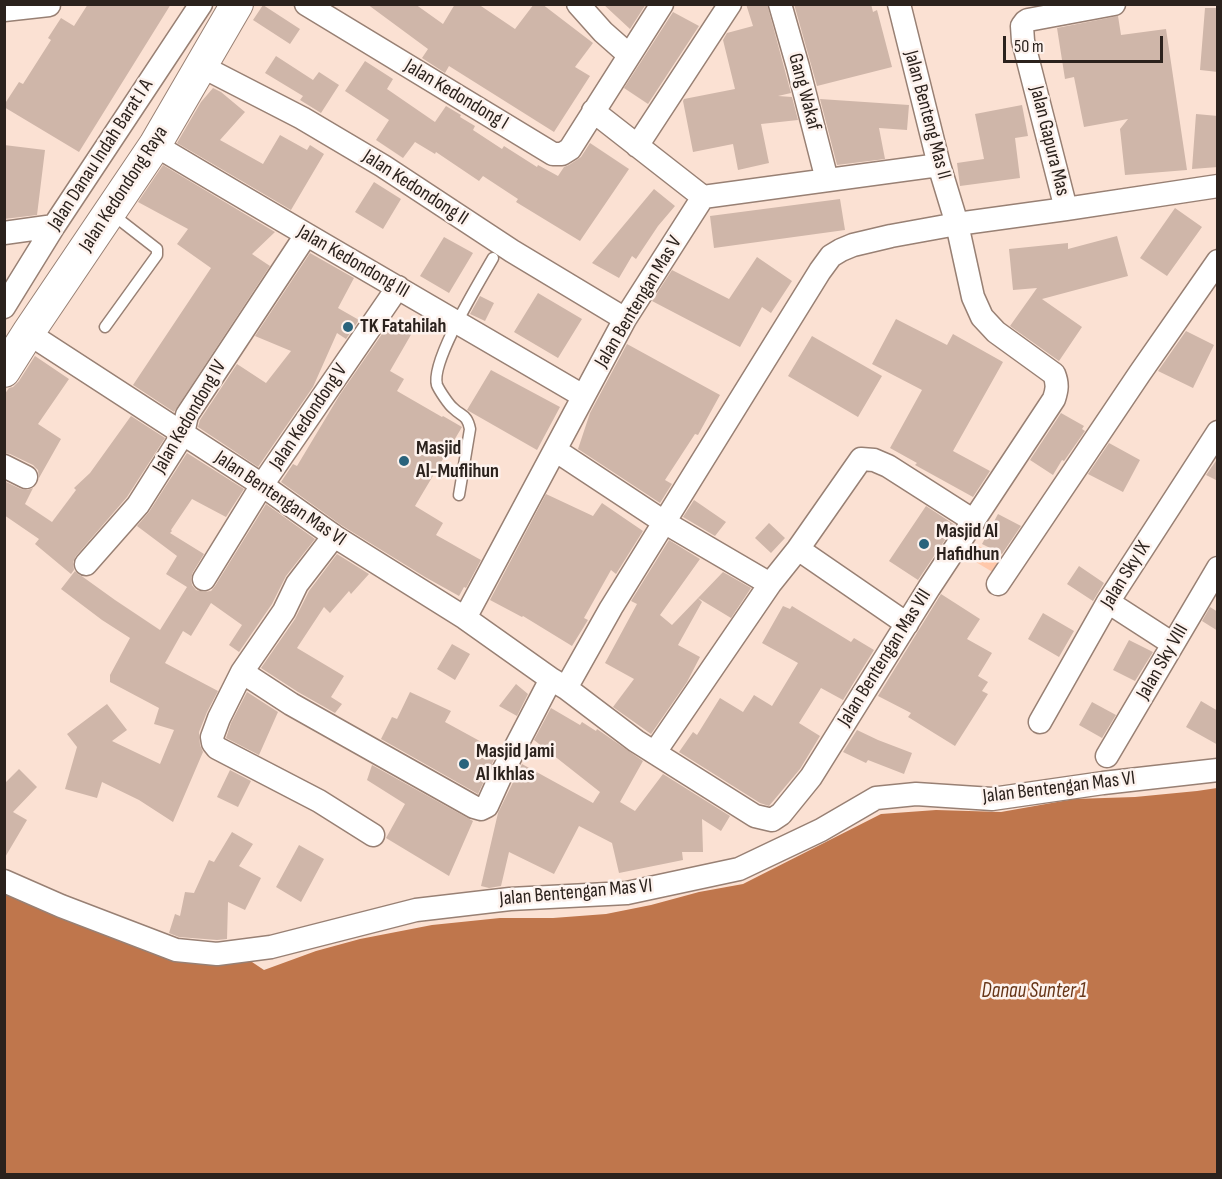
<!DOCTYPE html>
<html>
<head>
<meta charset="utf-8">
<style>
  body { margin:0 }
  #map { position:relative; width:1222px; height:1179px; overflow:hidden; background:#fbe1d3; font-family:"Sofia Sans Condensed",sans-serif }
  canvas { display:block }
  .frame { position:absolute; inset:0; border:6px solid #2b221d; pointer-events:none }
  .scale { position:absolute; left:1003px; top:36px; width:160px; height:27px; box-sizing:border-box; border:3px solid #2b221d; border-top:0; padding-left:8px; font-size:18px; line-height:21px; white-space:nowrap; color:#2b221d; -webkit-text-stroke:4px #fdf2ed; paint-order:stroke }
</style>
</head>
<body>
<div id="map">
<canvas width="1222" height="1179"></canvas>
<div class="frame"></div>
<div class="scale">50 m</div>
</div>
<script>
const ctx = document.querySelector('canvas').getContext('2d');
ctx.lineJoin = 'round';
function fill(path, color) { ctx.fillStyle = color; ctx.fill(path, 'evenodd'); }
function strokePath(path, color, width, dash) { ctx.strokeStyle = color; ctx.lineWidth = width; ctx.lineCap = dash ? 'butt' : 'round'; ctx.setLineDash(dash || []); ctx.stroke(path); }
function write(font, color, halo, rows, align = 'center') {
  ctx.font = font + ' "Sofia Sans Condensed",sans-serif'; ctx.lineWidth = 5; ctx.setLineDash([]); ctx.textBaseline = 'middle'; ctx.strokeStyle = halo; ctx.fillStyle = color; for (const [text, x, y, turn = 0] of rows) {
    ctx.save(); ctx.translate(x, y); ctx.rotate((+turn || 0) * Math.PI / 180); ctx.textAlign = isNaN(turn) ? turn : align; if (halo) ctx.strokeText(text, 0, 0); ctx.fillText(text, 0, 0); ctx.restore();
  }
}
fill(new Path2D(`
  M972,542L1004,561L996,574L964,555Z`), '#ffc8aa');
fill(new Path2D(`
  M1217,788V1174H5V891L246,958L264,970L316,951L360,939L432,925L500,918H553L606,914L651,905L699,892L743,884L881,814L936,810L1001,812L1074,799L1135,797L1197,791Z`), '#bf764c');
fill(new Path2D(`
  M88,4H171L79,152L4,107V105L19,82L23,84L51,40L48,38L61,18L74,26Z
  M367,4H415L443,24L455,4H478L515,29L534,4H542L593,43L575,67L590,76L554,132L449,66L445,73L422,58L428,49Z
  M603,4H646L630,29Z
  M746,4H767L791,93L778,96L792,97L798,120L761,124L769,163L738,170L733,144L693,152L683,101L684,99L735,89L723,40L727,33L753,26Z
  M794,4H871L873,12L877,10L892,67L817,86Z
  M263,5L300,29L290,44L253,20Z
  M1205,8H1218V72L1200,70Z
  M673,12L699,26L648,104L624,88Z
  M1118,16L1121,35L1166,29L1187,170L1125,175L1120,129L1128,119L1084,127L1074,77L1065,79L1057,28Z
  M276,56L313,80L319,72L339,85L321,113L300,100L303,96L265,73Z
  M365,61L393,79L387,89L435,122L446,106L461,115L460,117L475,126L473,130L502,149L504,146L537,167L538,165L558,176L564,167L569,165L581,157L590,143L629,169L580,241L516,202L518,199L483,176L479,181L436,152L435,154L415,142L403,158L376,140L389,120L345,91Z
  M213,88L221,92L245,112L220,140L263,164L280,135L307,150L310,145L324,154L291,210L177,143L201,102Z
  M820,99L909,105L907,130L879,128L885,159L837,165Z
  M1022,105L1028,136L1015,138L1020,178L960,186L957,163L984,159L975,114Z
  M1196,114L1218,116V167L1192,169Z
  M4,145L45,150L37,215L4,219Z
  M163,165L275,232L252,254L270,266L174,412L133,385L211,268L177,244L188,229L138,202Z
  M374,182L401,199L383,229L355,212Z
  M654,189L675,206L658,226L636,259L632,256L619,278L592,263Z
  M840,199L845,230L714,248L710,216Z
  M1175,208L1202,227L1167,276L1140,258Z
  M1117,236L1128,276L1042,299L1082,327L1059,361L1010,326L1037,288L1013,290L1009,249L1068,243V249Z
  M444,237L473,253L449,293L420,276Z
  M310,253L354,278L338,308L359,320L346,339L337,333L313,387L258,467L198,427L200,420L237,364L266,383L291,351L255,336Z
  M757,257L792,281L771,313L762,307L740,347L652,301L672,270L729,299Z
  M538,293L582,319L558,358L514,332Z
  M480,296L494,303L485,321L470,314Z
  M896,319L947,345L953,334L1003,362L953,451L990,471L973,497L915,465L917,463L890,448L922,390L872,364Z
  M391,321L412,333L390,371L404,379L397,391L442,417L443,416L462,427L415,506L443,523L436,535L481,560L466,588L464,587L459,596L425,577L341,525L281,482L293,464L297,466L339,396Z
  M1186,331L1214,345L1193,388L1158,371Z
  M812,336L882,376L858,417L788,376Z
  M627,344L720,395L698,435L695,434L665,480L672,484L660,503L578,449L590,413Z
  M35,356L69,379L38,424L61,439L39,478L38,470L33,465L10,454L4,453V395L9,388L13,387L19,381Z
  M491,370L560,407L537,450L467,410Z
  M1061,413L1084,426L1082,429L1085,431L1064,461L1062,460L1053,475L1030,460Z
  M131,416L165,438L127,497L76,556L73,562L74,570L71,574L35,544L39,539L4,515V481L21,489L27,490L33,488L25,504L52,522L76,490L74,488L90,473Z
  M1109,443L1140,460L1123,492L1088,474Z
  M187,453L244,489L226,517L192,499L171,530L172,531L170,533L204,554L193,572L191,578L192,585L196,590L204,592L211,591L215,586L266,504L315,539L286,576L272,604L239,652L229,645L242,625L211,603L191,636L183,631L165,663L218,691L207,712L199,732L200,745L203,752L173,822L139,800L102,782L97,798L65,789L77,747L67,734L107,704L127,730L112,741L160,764L174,730L154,724L159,708L110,682V675L130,638L102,620L61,589L75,571L78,574L83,577L115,600L160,630L187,587L166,574L177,556L137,526L149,512Z
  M1218,458V481L1206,475Z
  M546,494L593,516L602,503L643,531L616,574L611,570L584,618L588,620L572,646L523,616L522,617L490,600Z
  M694,500L726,522L715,536L683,517Z
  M926,506L955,525L918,580L889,561Z
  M998,514L1021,526L1002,554L982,544Z
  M769,523L785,538L771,553L755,538Z
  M669,540L700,559L660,615L672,625L698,598L702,602L678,645L700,657L687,682L651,734L613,707L634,679L605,663L637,604L631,601Z
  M337,554L369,574L351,594L349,591L330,613L324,607L297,648L344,676L331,697L342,704L335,713L298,692L261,668L295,619L309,591Z
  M1079,566L1104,583L1093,601L1067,584Z
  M723,572L751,588L731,618L698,598Z
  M941,594L980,619L967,639L992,653L978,676L988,682L982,691L988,694L955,746L908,717L911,713L878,696Z
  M783,606L790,609L792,606L851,642L854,638L874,650L843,700L821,688L799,723L820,736L800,769L769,806L760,803L679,752L693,732L697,735L720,698L743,712L754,695L772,706L798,663L762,643Z
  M1210,607L1218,612V631L1202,621Z
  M1043,613L1074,631L1059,657L1028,639Z
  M1129,640L1153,652L1135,681L1113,670Z
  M452,644L470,654L455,680L437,669Z
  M516,684L528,694L517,716L499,706Z
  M247,692L278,712L259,755L226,738L231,723Z
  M410,692L451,711L445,722L498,751L478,794L381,739L392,717L397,719Z
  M1201,701L1218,711V745L1186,727Z
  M1092,702L1116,715L1102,738L1079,725Z
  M551,708L580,725L582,722L596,731L597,729L643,761L620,802L635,811L663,774L730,816L721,831L702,819L703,852H682L683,860L619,873L612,843L579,826L554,874L509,852L501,886L489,888L481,886L498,813L522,764L593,803L600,792L534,740Z
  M857,730L878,740L912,753L904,774L868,760L866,763L843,752Z
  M372,765L473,821L449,876L386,838L405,804L367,780Z
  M19,769L37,787L13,812L27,820L4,859V784Z
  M230,770L251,781L238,807L217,797Z
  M232,832L253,844L239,866L261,878L245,910L228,902L227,939L217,940L179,937L169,933L175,914L180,916L185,892L194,893L209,860L214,862Z
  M299,845L324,859L301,902L276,887Z`), '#cfb6a9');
const lane = new Path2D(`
  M105,327L157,255V249L112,214
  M459,495L470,429C467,414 462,417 453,408C449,405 439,390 437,385C430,362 480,281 493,258`);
const street = new Path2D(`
  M306,4L553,154H562L570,149L662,4
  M578,4L603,32L629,55
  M780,4L798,67L827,180
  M4,10L49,5
  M201,66L302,118L383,166L512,251L625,319
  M593,111L703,197
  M155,145C297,230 440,312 583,396
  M637,146L730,4
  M1066,209L1023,41L1022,26L1025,22L1028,20L1114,4
  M4,233L54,226
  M4,307L54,226L201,4
  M28,333L262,485L334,536L465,618L551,679L566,688L636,741L755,816L772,820L781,814L811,777L929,588L1054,399C1057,390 1058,384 1054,374L996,332L982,317L973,297L957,224L939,165L899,4
  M555,450L664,522L770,584
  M4,466L26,477
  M334,536L297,584L284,611L242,672L219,718L212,737L213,743L217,748L319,801L373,835
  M798,549L907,624
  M86,564L138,505L183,434L187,415L306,235
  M204,579L262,485L398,287
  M998,584L1140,373L1218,261
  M1108,602L1173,644
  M465,618L625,319L703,197L939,165
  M242,672L291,704L474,807L481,809L487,806L502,773L551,679
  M566,688L611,608L820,271L831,256L841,250L853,245L891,236L957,224L1066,209L1218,186
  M1040,722L1108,602L1218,432
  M655,752L770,584L798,549L861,459L874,460L888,466L974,521
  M1107,756L1218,568
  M4,881L61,906L176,950L217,954L271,947L416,910L510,899L627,893L739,869L821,830L876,798L916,794L992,799L1103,783L1218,770`);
const secondary = new Path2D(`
  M4,371L28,333L155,145L237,4`);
strokePath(lane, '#988074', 13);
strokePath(street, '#988074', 25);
strokePath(secondary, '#988074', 34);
strokePath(lane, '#fff', 10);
strokePath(street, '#fff', 22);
strokePath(secondary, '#fff', 32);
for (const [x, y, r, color] of [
  [348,327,6,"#2a637c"],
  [404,461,6,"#2a637c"],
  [924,544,6,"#2a637c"],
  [464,764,6,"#2a637c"]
]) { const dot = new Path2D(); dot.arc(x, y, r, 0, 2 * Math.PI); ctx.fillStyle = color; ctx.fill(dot); strokePath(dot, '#fdf2ed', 2); }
write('20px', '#2b221d', '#fdf2ed', [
  ["Gang Wakaf",804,92,75],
  ["Jalan Kedondong I",456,95,31],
  ["Jalan Benteng Mas II",927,115,75],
  ["Jalan Gapura Mas",1049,141,76],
  ["Jalan Danau Indah Barat I A",101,155,-57],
  ["Jalan Kedondong II",415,188,33],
  ["Jalan Kedondong Raya",124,189,-57],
  ["Jalan Kedondong III",353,262,30],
  ["Jalan Bentengan Mas V",639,302,-59],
  ["Jalan Kedondong IV",190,417,-60],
  ["Jalan Kedondong V",309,417,-56],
  ["Jalan Bentengan Mas VI",280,499,34],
  ["Jalan Sky IX",1126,575,-58],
  ["Jalan Bentengan Mas VII",885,658,-58],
  ["Jalan Sky VIII",1163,662,-60],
  ["Jalan Bentengan Mas VI",1059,788,-7],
  ["Jalan Bentengan Mas VI",576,893,-5]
]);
write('bold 20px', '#2b221d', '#fdf2ed', [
  ["TK Fatahilah",360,327],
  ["Masjid",416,449],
  ["Al-Muflihun",416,472],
  ["Masjid Al",936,532],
  ["Hafidhun",936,555],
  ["Masjid Jami",476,752],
  ["Al Ikhlas",476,775]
], 'left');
write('italic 21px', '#673618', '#fdf2ed', [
  ["Danau Sunter 1",1034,992]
]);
</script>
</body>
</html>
